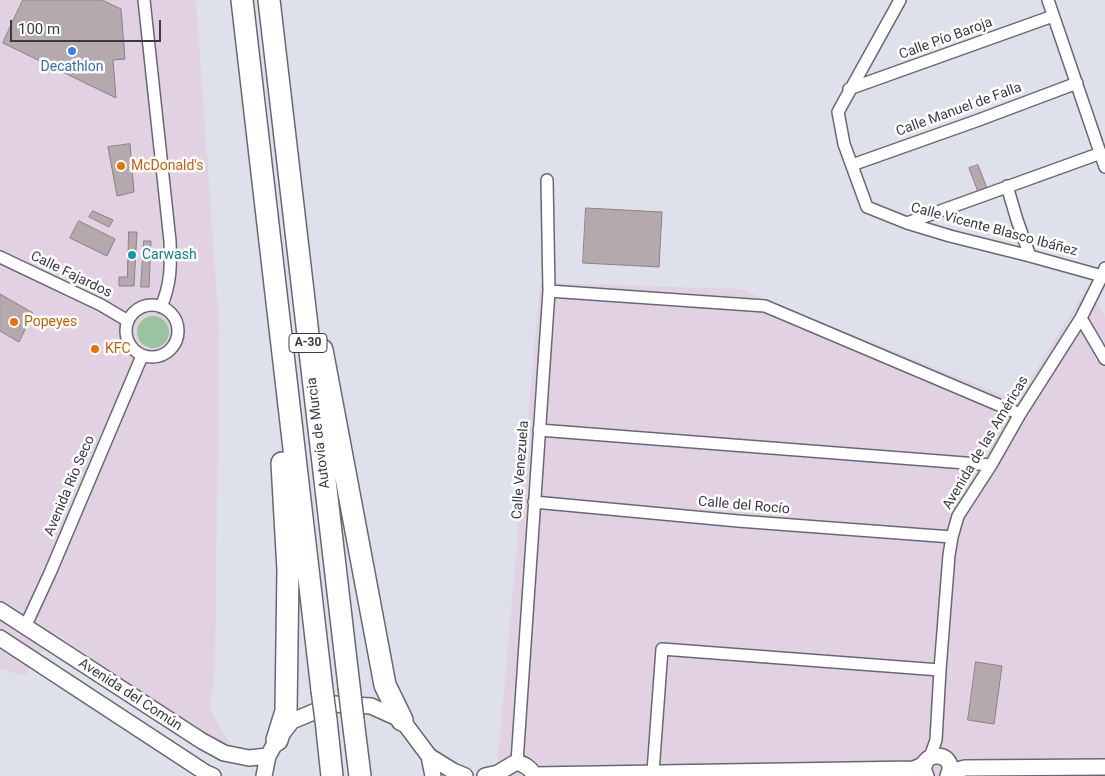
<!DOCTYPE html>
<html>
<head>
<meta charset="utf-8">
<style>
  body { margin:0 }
  #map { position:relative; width:1105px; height:776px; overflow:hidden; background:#dee0eb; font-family:Roboto,sans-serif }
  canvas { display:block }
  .scale { position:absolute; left:10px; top:20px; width:151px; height:22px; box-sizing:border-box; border:2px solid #3a3b3f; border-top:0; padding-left:6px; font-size:15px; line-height:18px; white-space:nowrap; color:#3a3b3f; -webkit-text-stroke:4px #fff; paint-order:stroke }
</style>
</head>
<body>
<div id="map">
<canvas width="1105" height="776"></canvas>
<div class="scale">100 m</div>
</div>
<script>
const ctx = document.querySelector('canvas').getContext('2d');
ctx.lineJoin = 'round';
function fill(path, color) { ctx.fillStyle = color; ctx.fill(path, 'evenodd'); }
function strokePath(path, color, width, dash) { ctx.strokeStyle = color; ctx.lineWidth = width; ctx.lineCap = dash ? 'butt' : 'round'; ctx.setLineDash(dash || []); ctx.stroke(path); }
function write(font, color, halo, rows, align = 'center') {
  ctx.font = font + ' Roboto,sans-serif'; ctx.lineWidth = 5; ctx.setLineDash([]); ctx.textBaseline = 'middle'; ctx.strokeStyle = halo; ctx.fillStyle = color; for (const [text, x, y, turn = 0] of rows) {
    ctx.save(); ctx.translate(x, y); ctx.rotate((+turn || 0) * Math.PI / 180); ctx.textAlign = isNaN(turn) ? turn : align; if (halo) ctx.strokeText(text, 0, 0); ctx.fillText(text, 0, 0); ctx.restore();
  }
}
fill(new Path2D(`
  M0,0H196L219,327L215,666L210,710L233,749L206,735L55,633L24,676L0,668Z
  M540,283L741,289L1017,401L1086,289L1105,316V776H499L498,760Z`), '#e1d1e3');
fill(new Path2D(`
  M137 332a16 16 0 1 1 32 0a16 16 0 1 1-32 0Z`), '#9ac3a1');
const building = new Path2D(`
  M23,0H102L121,9L125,59L113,60L116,98L3,43Z
  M130,144L134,192L117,196L108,147Z
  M978,165L987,188L978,192L969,168Z
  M586,208L662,212L659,267L583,263Z
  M93,211L113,220L109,227L89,217Z
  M79,221L115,239L107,256L70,238Z
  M129,232H137L134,286H119V277H127Z
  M144,241H151L149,287H141Z
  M0,294L33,313L19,342L0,331Z
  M976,662L1002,666L994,724L968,720Z`);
fill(building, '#b5a9ae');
strokePath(building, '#8c8185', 1);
const minor = new Path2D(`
  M144,0L170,241C171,265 171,284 161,307
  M900,0L838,112L844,144L867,207L907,223L950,236L1030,256L1102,276
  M1048,0L1105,167
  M849,89L1053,16
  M852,165L976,121L1077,83
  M1007,186L1017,220L1030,256
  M907,223L1101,153
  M0,257L101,305L128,321
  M549,291L765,306L1020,414
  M126 331a26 26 0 1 1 52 0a26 26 0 1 1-52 0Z
  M1081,318L1105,359
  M539,430L991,465
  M534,502L738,521L952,537
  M25,627L50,573L142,356
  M930,757L936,740L940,670L949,555L952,537L958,516L991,465L1020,414L1081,318L1102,276L1105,268
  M517,762L549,291L547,180
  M653,772L662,649L940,670`);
const tertiary = new Path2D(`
  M0,610L202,741L224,753L249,758L268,756
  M0,638L206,773L213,776
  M429,756L453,771L465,776
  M534,775L914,769L925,764
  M264,776L268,756L277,740L292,721L333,704L371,706L402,720L429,756L433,776
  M485,776L498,773L513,764L517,762C525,765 531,768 534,776
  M926,776C913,750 960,749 948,776
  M948,776L957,770L965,768L1105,767`);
const motorway = new Path2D(`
  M242,0L322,690
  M269,0L349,686
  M322,350L385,685L402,720
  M326,720L332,776
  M353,720L360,776
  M277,740L286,711L288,570L282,463`);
strokePath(minor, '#676972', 14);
strokePath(tertiary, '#676972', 18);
strokePath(motorway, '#676972', 24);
strokePath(minor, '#fff', 11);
strokePath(tertiary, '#fff', 15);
strokePath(motorway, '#fff', 21);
const motorwayBridge = new Path2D(`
  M349,686L353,720
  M322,690L326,720`);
strokePath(motorwayBridge, '#676972', 24, []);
strokePath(motorwayBridge, '#fff', 21);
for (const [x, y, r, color] of [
  [72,51,5,"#3f7fe0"],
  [121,166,5,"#e8710a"],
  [132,255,5,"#0f9aa8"],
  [14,322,5,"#e8710a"],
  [95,349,5,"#e8710a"]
]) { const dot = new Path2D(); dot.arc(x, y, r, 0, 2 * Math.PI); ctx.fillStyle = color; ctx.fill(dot); strokePath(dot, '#fff', 2); }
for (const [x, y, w] of [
  [308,343,38]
]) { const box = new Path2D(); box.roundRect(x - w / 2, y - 9.5, w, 19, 4); ctx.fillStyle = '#fff'; ctx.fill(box); strokePath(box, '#3a3b3f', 1); }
write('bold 12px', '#3a3b3f', null, [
  ["A-30",308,343]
]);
write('14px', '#3a3b3f', '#fff', [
  ["Calle Pío Baroja",946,39,-20],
  ["Calle Manuel de Falla",959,110,-20],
  ["Calle Vicente Blasco Ibáñez",994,230,15],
  ["Calle Fajardos",71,275,26],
  ["Autovía de Murcia",319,433,-97],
  ["Avenida de las Américas",986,443,-59],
  ["Calle Venezuela",521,470,-86],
  ["Avenida Río Seco",70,486,-67],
  ["Calle del Rocío",744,506,5],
  ["Avenida del Común",130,695,33]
]);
write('14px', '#366cbe', '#fff', [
  ["Decathlon",72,67]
]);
write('14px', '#c56008', '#fff', [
  ["McDonald's",131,166],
  ["Popeyes",24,322],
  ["KFC",105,349]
], 'left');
write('14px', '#0d838f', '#fff', [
  ["Carwash",142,255]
], 'left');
</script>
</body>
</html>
